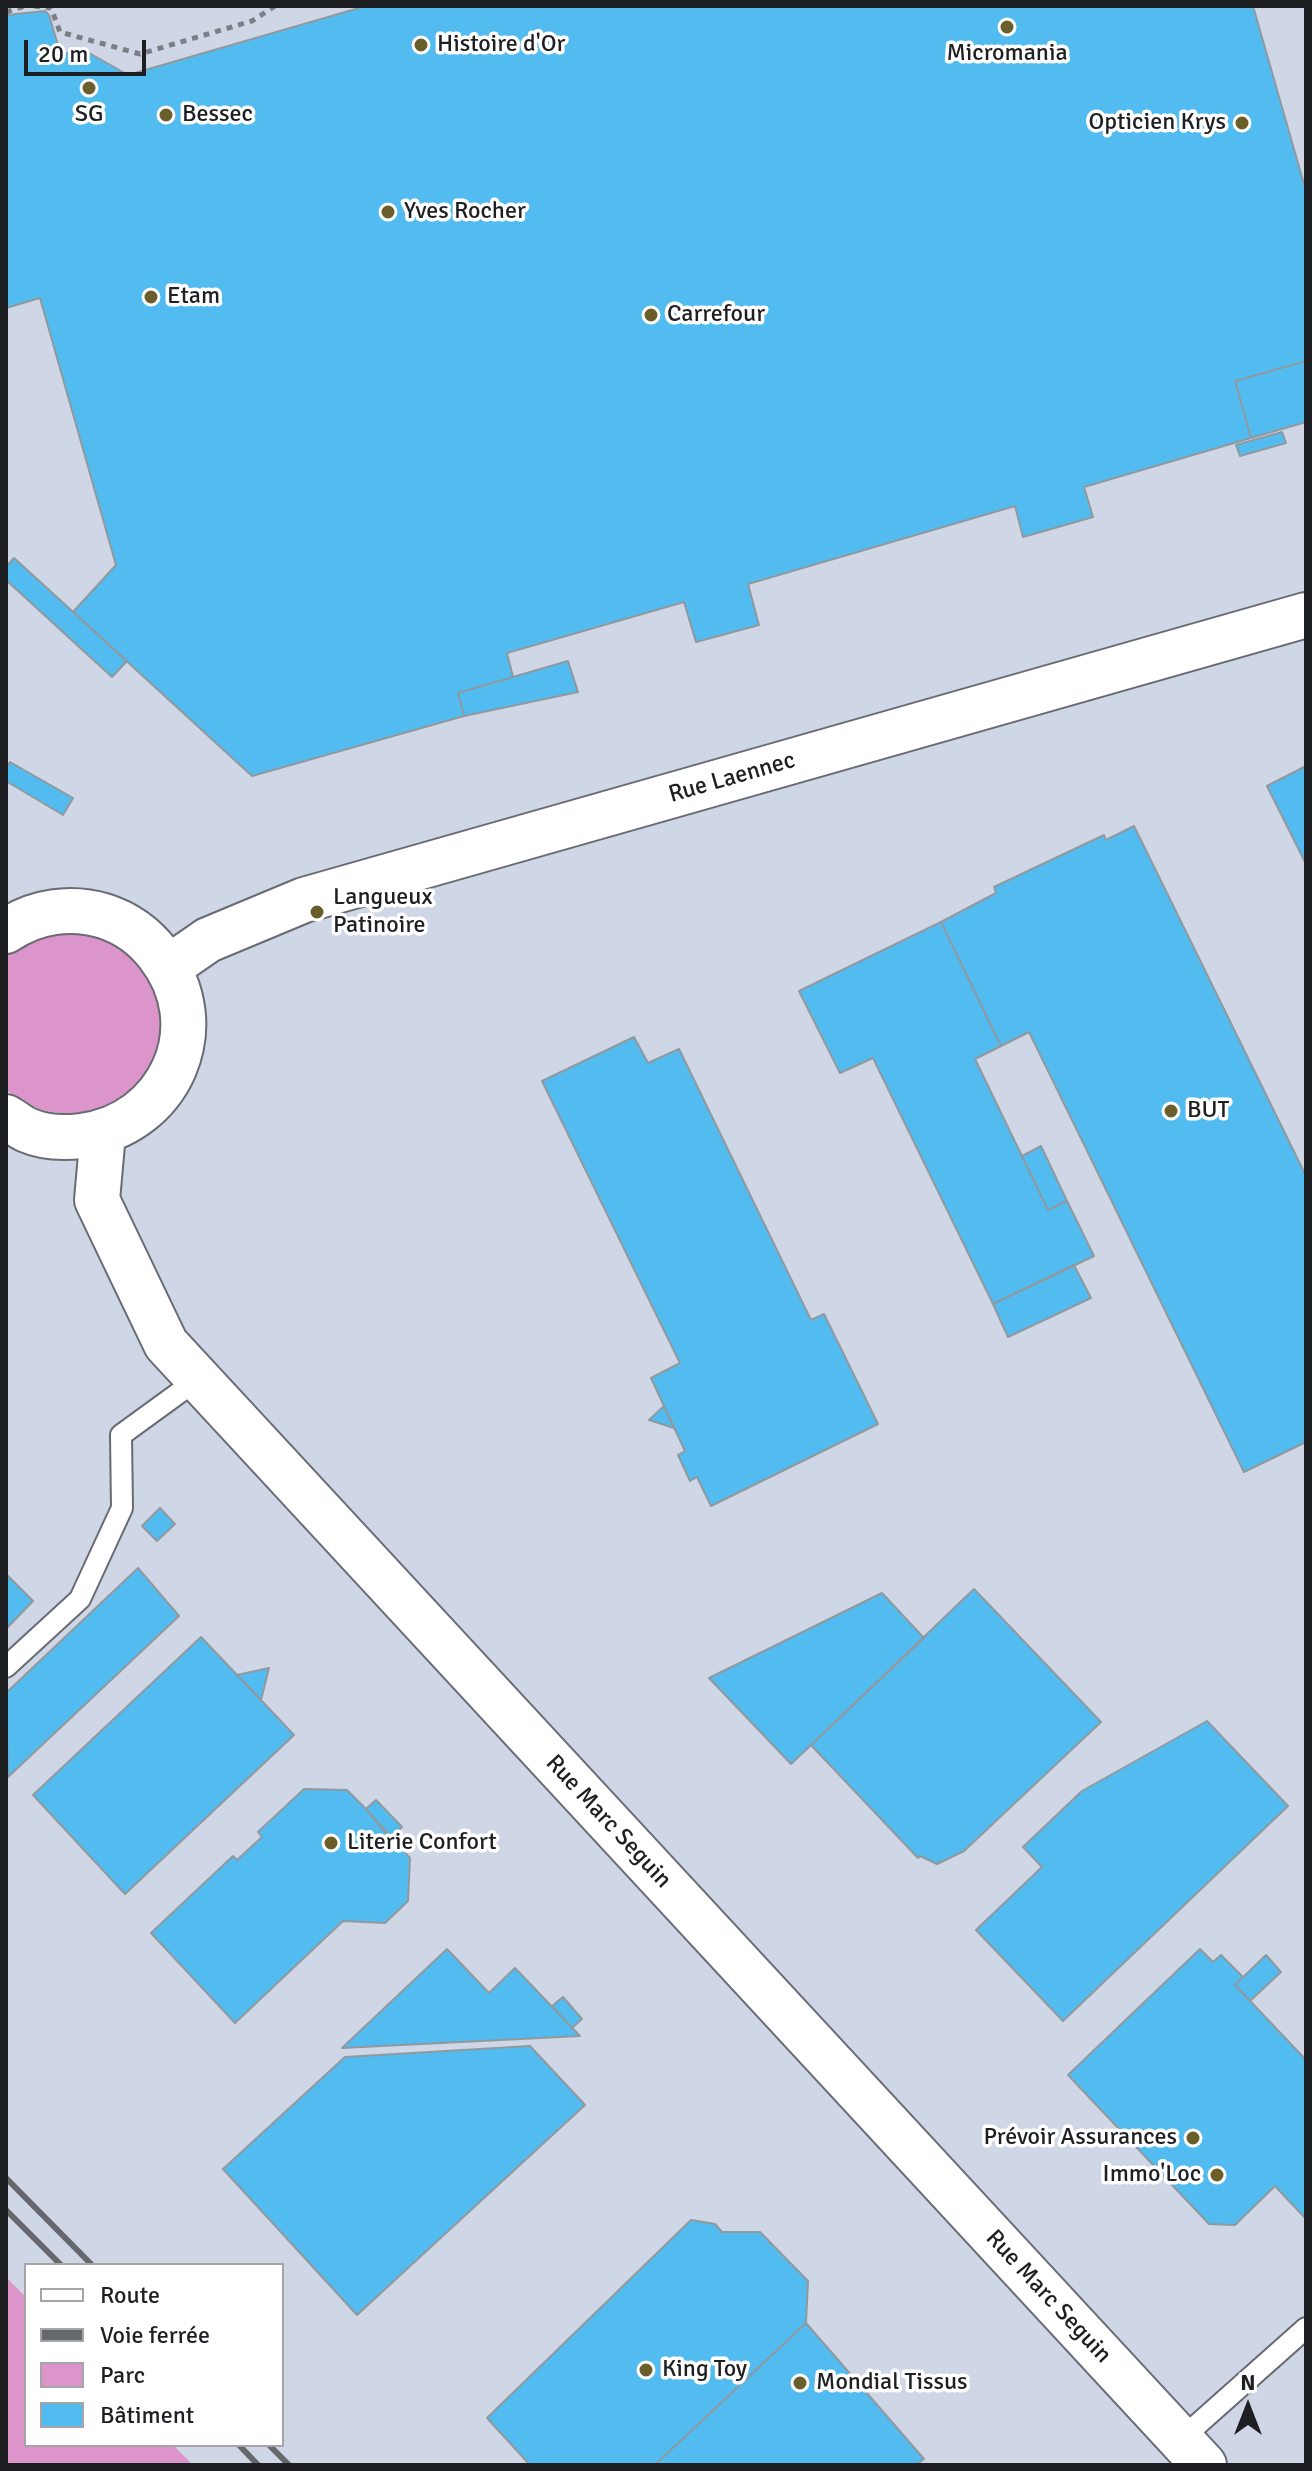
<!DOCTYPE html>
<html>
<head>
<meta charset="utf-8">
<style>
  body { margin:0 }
  #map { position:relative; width:1312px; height:2471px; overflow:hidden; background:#dfe3ec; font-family:Signika,sans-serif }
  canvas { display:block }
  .frame { position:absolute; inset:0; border:8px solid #1d1f22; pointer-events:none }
  .legend { position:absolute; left:24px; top:2263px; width:260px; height:184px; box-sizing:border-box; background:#fff; border:2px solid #a5a5a7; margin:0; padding:10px 14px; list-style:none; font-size:24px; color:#1d1f22 }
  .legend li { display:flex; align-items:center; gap:16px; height:40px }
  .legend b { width:40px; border:2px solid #a5a5a7 }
  .north { position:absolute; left:1208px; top:2367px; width:80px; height:80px; -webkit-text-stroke:6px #fff; paint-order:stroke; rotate:0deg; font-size:22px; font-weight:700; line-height:32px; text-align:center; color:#1d1f22 }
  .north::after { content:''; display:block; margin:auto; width:28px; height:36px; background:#1d1f22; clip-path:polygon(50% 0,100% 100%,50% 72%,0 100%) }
  .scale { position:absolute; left:24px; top:40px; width:122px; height:36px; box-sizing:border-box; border:4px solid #1d1f22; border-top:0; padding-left:10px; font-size:24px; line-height:28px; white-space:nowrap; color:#1d1f22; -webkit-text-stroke:6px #fff; paint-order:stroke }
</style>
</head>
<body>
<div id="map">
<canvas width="1312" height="2471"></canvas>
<div class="frame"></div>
<ul class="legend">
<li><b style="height:10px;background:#fff"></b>Route</li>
<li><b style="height:10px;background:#65686d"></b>Voie ferrée</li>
<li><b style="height:22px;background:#dc95ca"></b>Parc</li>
<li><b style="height:22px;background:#52bcf0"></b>Bâtiment</li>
</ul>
<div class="north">N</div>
<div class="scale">20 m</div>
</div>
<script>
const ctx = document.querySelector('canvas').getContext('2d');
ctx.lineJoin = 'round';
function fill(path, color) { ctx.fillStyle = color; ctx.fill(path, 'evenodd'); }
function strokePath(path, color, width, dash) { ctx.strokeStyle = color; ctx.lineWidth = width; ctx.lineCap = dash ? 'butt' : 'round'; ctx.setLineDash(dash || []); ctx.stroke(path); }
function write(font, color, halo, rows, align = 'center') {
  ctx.font = font + ' Signika,sans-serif'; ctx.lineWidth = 7; ctx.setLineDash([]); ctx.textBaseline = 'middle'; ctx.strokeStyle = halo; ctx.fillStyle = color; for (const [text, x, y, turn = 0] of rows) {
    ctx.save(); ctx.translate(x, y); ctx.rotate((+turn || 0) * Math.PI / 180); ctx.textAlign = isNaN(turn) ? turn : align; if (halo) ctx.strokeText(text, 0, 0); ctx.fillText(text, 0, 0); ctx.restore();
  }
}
fill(new Path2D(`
  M6,6H1306V2465H193L173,2445H282V2265H26V2297L6,2277Z`), '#cfd6e6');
fill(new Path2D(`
  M61,930C71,931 82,930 92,933C200,962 173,1125 60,1113C40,1111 21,1104 6,1089V955L30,938Z
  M6,2277L26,2297V2445H173L193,2465H6Z`), '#dc95ca');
const building = new Path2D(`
  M366,6H1253L1306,191V361L1235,381L1251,438L1084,487L1093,517L1023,537L1015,506L748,584L759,625L696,642L684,602L507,653L513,677L458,693L464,716L252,776L73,612L116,565L40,298L6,308V15L45,11L49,15L61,55L82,49L128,75Z
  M1306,361V422L1251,438L1235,381Z
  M1282,432L1286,443L1240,456L1236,445Z
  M14,558L127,661L112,677L6,580V567Z
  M568,661L578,692L464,716L458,693Z
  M10,762L73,798L63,815L6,781V769Z
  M1306,766V864L1267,786Z
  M1134,826L1306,1176V1442L1244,1472L1029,1032L1001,1046L941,922L996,893L994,887L1104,835L1106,840Z
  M941,922L1001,1046L975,1059L1048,1210L1067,1201L1094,1256L993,1304L873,1058L840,1073L799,991Z
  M634,1037L648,1063L679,1049L811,1320L824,1314L878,1424L711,1506L697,1477L690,1481L678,1455L685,1451L651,1378L680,1363L542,1081Z
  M1041,1146L1067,1201L1048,1210L1022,1156Z
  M1074,1265L1091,1298L1008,1337L993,1304Z
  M664,1406L674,1428L649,1420Z
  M160,1508L175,1524L157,1541L142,1526Z
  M138,1568L179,1616L8,1777L6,1693Z
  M6,1574L33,1601L6,1629Z
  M974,1589L1101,1722L964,1851L937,1864L920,1856L918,1858L811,1745Z
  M882,1593L924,1638L791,1764L709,1678Z
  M201,1637L294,1735L125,1894L33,1795Z
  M269,1668L261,1700L237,1675Z
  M1207,1721L1288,1806L1063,2021L976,1930L1042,1867L1023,1847L1082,1791Z
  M304,1789L347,1790L366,1809L410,1858L408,1901L385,1923L343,1921L235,2023L151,1933L233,1856L237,1860L262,1837L258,1832Z
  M376,1800L402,1827L391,1839L366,1809Z
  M447,1949L489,1993L515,1968L580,2036L342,2048Z
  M1200,1949L1213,1962L1221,1955L1243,1977L1235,1985L1306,2060V2219L1275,2186L1235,2225L1209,2224L1068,2075Z
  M1266,1955L1281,1972L1250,2001L1235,1985Z
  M563,1997L582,2019L572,2028L552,2006Z
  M530,2046L585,2105L357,2315L223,2169L345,2057Z
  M691,2220L715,2224L722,2232H760L808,2281L806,2323L655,2465H530L487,2418Z
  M806,2323L924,2459L916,2465H655Z`);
fill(building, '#52bcf0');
strokePath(building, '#90999f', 2);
const lane = new Path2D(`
  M6,1667L80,1599L122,1508L121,1435L198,1379
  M1180,2440L1306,2328`);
const secondary = new Path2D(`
  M6,931C35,911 71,906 104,916C126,923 144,936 158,954C215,1026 170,1125 81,1136C64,1138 43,1137 27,1130C20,1127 13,1121 6,1117
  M169,967L208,940L304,900L1306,615
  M103,1133L97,1200L166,1344L1204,2465`);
strokePath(lane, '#686b73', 24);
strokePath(secondary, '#686b73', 48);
strokePath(new Path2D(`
  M34,6L51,8L60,32L140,54L252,21L275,6
  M6,12L25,6`), '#7c7f85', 5, [6, 6]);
strokePath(lane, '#fff', 20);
strokePath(secondary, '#fff', 44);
strokePath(new Path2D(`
  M6,2178L92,2265
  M6,2210L61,2265
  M239,2445L258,2465
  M269,2445L289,2465`), '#65686d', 6);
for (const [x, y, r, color] of [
  [1007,27,8,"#6a5e2b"],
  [421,45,8,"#6a5e2b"],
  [89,88,8,"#6a5e2b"],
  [166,115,8,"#6a5e2b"],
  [1242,123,8,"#6a5e2b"],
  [388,212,8,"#6a5e2b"],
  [151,297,8,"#6a5e2b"],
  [651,315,8,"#6a5e2b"],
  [317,912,8,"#6a5e2b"],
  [1171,1111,8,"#6a5e2b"],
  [331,1843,8,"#6a5e2b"],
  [1193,2138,8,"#6a5e2b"],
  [1217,2175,8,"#6a5e2b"],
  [646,2370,8,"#6a5e2b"],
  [800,2383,8,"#6a5e2b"]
]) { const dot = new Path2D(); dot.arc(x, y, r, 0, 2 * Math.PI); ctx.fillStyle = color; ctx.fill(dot); strokePath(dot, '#fff', 3); }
write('24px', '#1d1f22', '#fff', [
  ["Histoire d'Or",437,45],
  ["Micromania",1007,54,"center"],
  ["SG",89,115,"center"],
  ["Bessec",182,115],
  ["Opticien Krys",1226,123,"right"],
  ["Yves Rocher",404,212],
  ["Etam",167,297],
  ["Carrefour",667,315],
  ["Langueux",333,898],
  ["Patinoire",333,926],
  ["BUT",1187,1111],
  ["Literie Confort",347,1843],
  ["Prévoir Assurances",1177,2138,"right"],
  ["Immo'Loc",1201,2175,"right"],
  ["King Toy",662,2370],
  ["Mondial Tissus",816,2383]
], 'left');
write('24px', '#1d1f22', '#fff', [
  ["Rue Laennec",732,778,-16],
  ["Rue Marc Seguin",608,1822,47],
  ["Rue Marc Seguin",1048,2297,47]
]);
</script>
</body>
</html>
